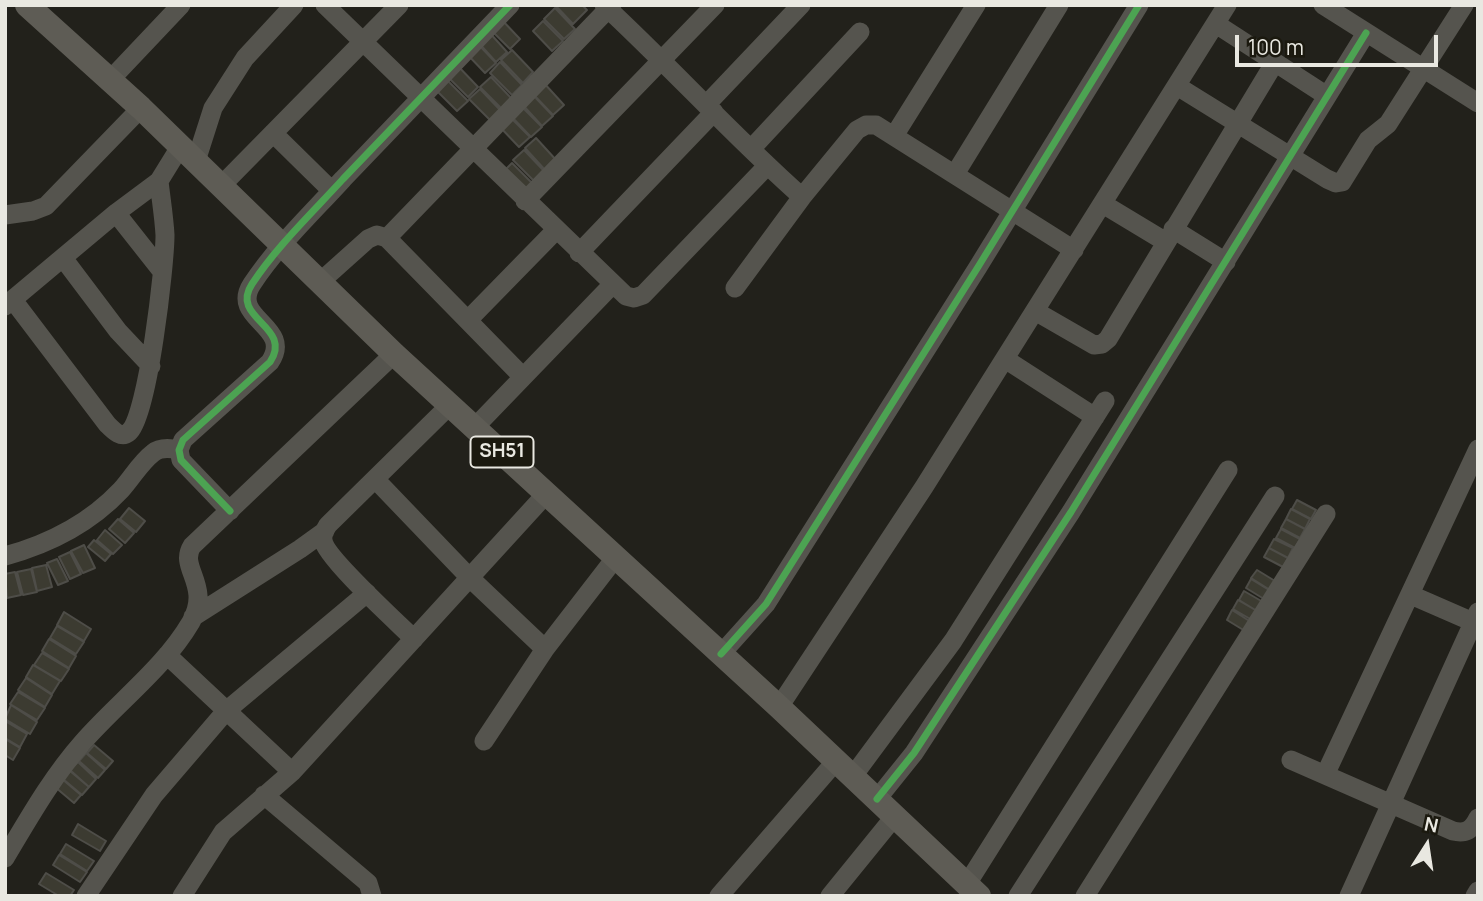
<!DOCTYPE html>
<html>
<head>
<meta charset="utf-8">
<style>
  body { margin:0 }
  #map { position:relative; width:1483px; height:901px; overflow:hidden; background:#22211b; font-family:Manrope,sans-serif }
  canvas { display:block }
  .frame { position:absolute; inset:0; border:7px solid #e9e8e1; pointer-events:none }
  .north { position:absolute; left:1392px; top:810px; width:70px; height:70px; -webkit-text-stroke:5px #1b190f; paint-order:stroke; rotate:12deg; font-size:19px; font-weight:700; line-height:28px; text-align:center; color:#e9e8e1 }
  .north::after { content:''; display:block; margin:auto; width:24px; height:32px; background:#e9e8e1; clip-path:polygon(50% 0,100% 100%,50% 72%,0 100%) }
  .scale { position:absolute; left:1235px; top:35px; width:203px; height:32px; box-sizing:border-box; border:4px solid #e9e8e1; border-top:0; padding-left:9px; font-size:21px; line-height:24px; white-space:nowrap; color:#e9e8e1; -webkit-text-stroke:5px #1b190f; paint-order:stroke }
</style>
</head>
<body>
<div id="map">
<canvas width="1483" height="901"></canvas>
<div class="frame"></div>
<div class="north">N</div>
<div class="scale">100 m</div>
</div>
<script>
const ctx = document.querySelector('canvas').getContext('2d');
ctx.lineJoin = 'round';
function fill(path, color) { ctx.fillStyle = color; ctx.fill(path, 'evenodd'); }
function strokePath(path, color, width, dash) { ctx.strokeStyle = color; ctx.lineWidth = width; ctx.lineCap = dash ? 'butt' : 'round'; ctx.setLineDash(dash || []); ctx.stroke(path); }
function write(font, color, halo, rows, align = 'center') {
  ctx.font = font + ' Manrope,sans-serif'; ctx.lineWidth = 5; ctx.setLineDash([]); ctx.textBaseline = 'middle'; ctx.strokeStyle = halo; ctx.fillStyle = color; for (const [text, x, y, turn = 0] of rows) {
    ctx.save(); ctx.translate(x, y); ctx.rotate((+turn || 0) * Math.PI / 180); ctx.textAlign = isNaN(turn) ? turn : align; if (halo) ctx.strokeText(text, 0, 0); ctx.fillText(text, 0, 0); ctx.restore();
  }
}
const building = new Path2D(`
  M555,5H582L587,10L573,24Z
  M555,8L575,29L564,39L544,19Z
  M501,19L520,39L510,49L490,29Z
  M543,21L563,41L552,51L533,31Z
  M488,31L507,52L496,62L477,41Z
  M477,43L496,63L485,73L466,53Z
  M512,50L533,72L523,83L501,60Z
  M500,62L522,85L512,95L490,73Z
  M457,65L478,87L468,97L446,75Z
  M491,77L512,99L502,109L480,87Z
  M446,79L468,101L457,111L435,89Z
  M543,82L564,105L553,115L532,93Z
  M480,89L501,111L491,121L469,99Z
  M531,93L553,116L542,126L521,103Z
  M520,105L542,127L531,137L510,115Z
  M508,115L530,137L519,147L498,125Z
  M536,138L557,161L546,171L525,148Z
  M524,150L545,172L535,182L513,160Z
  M512,163L534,185L523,195L502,173Z
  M1297,500L1316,510L1311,519L1292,509Z
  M129,508L145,521L136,532L120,519Z
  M1291,509L1310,519L1305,529L1286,519Z
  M118,519L134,533L125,543L109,529Z
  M1286,519L1305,529L1300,538L1281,528Z
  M1281,529L1300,539L1295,548L1276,538Z
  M105,530L122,545L113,554L97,540Z
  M1274,539L1293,548L1288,558L1269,548Z
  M94,540L111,554L105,561L88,547Z
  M84,545L95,568L83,573L71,551Z
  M1269,548L1288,558L1283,567L1264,557Z
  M70,552L81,574L70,579L59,557Z
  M57,559L68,581L58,585L47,563Z
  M46,565L52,587L37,591L32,568Z
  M31,569L37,592L23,595L17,572Z
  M1257,570L1275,581L1270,590L1251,578Z
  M15,572L21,595L7,598L5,574Z
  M1251,579L1269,590L1264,599L1246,588Z
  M1244,591L1263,602L1257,611L1239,600Z
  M1238,600L1257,611L1252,620L1233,609Z
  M1232,610L1251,622L1245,631L1227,620Z
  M64,612L91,629L84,641L57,625Z
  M57,626L84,642L76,654L50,638Z
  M49,639L76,656L69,668L42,651Z
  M42,653L69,669L61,681L34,665Z
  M33,665L60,681L52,694L26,677Z
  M26,678L52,695L45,707L18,690Z
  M18,692L45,708L37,720L10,704Z
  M11,705L37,722L30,734L5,719Z
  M5,721L27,734L20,747L5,738Z
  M5,739L20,748L13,760L5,755Z
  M94,745L113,761L106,769L87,753Z
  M86,753L105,770L98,778L79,761Z
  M78,762L96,779L89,787L70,770Z
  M70,771L89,787L82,795L63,779Z
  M62,779L81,795L74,803L55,787Z
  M78,824L106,841L100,851L72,835Z
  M66,844L94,861L87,871L60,854Z
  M59,855L87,872L80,882L53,865Z
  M46,873L74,890L70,896H59L39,884Z`);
fill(building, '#3c3b31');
strokePath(building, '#4e4d48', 2);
strokePath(new Path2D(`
  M325,5L626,296L634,298L643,295L767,166
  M604,5C672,68 733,136 802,197
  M1323,5L1478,103
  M1216,24L1327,96
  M110,80L181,5
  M1177,86L1327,179L1336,183L1342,182L1368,140L1388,124L1464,5
  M706,105L801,5
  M273,133L332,191
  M894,136L976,5
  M751,149L860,32
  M196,161L213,108L245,58L294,5
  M955,174L1059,5
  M221,186L399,5
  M525,201L715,5
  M1103,204L1166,242
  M116,213L161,270
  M5,215L33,211L46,206L141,108
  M1173,229L1226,262
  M387,238L612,5
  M579,253L714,112
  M63,258L118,331L151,366
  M320,282L368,239L377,235L387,238L523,377
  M735,288L802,197L857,130L866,125H876L1074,250
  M13,300L107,424C113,430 121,439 129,432C148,416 165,264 165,235C164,217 161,199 159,181
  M5,306L116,213L159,181L180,147
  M1035,311L1094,345L1102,344L1108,339L1275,62
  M468,320L556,230
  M1005,359L1095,417
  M475,427L612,285
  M376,480L470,578L545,649
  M230,511L181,460L179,450L183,440L270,362C294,326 229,319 252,284C277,246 312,213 343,179C398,121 454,63 510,5
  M5,556C49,544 90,523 121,490C132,478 140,463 153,453C160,447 170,448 179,450
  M1411,595L1473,622
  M193,617L300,549L325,531
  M414,639C399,624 325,557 323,540C322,534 325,530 328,525L451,404
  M721,654L766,604L978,267L1139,5
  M167,655L292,772
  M779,707L924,487L1227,5
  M484,741L545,649L616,557
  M1291,760L1453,831C1466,834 1472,830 1478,818
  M1325,775L1478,449
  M853,776L953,641L1105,401
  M264,795L368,883L372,896
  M877,799L914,753L1071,512L1366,33
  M5,858C29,818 52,777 83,742C118,702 164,668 191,622C212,585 178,568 192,546L394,354
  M967,884L1228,470
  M86,896L154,795L226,711L367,593
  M182,896L223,832L292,772L547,493
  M719,896L836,761
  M830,896L895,816
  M1018,896L1275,496
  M1085,896L1326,514
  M1349,896L1478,612
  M1475,896L1478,891`), '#55544e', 19);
strokePath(new Path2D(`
  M27,5L141,108L394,354L779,707L979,896`), '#5e5c55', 24);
strokePath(new Path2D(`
  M230,511L181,460L179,450L183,440L270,362C294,326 229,319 252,284C277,246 312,213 343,179C398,121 454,63 510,5
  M721,654L766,604L978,267L1139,5
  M877,799L914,753L1071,512L1366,33`), '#4ca352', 7);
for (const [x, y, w] of [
  [502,452,63]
]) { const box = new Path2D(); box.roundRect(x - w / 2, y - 15.5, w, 31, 5); ctx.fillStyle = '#1b190f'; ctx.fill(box); strokePath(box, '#e9e8e1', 2); }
write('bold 19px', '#e9e8e1', null, [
  ["SH51",502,452]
]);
</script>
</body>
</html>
